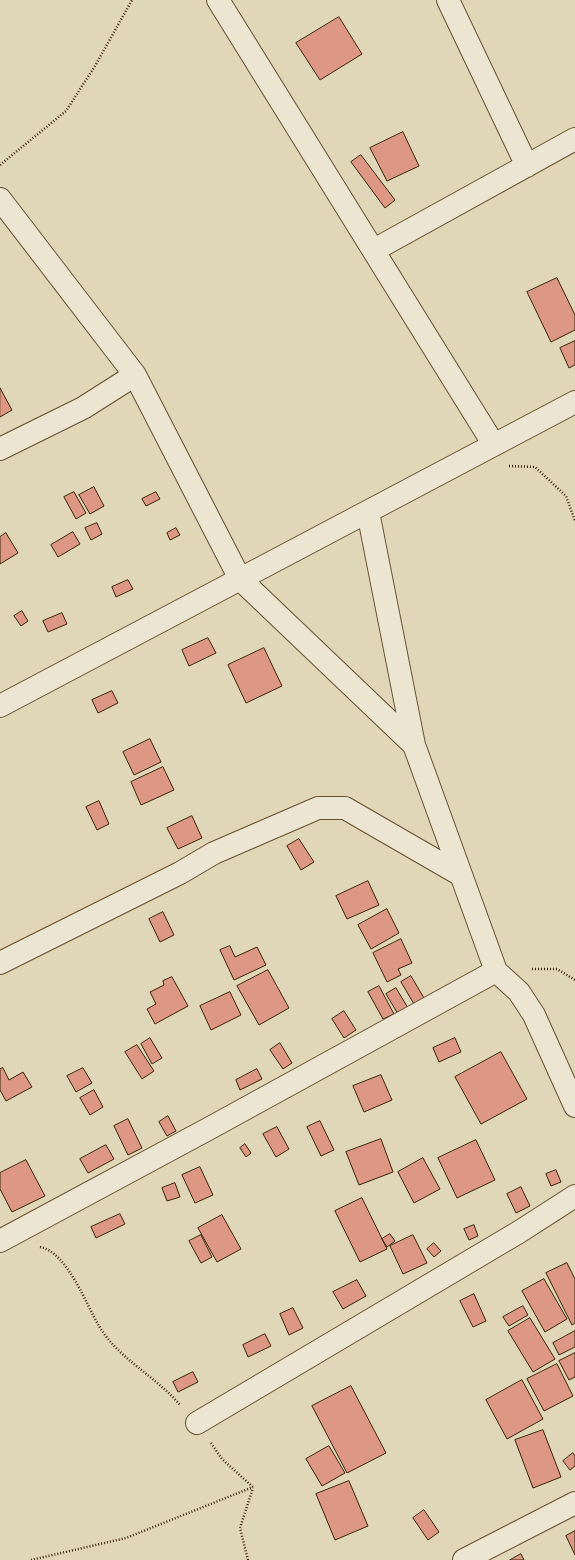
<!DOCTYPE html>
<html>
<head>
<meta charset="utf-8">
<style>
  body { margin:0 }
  canvas { display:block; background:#e0d7b8 }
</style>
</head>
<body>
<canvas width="575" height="1560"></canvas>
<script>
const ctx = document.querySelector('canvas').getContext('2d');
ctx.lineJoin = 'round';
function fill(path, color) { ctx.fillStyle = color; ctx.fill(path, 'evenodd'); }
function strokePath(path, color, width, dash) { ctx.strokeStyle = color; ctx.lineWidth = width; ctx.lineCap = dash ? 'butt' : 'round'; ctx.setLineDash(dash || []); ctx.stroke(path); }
const building = new Path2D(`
  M339,17L362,54L320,80L296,43Z
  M403,132L419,166L387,181L370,148Z
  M361,155L395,200L385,208L351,162Z
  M557,278L575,315V330L551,342L527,292Z
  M575,341V365L569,368L560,348Z
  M0,388L12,410L0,417Z
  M94,487L104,506L90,514L79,495Z
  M74,492L86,513L76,519L64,497Z
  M156,492L160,499L146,506L142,499Z
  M97,523L102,534L91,540L85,528Z
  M176,528L180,535L170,540L167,533Z
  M73,532L80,544L58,557L51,545Z
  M6,533L18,553L0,564V537Z
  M128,580L133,589L116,597L112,587Z
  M22,611L28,621L21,626L14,616Z
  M62,613L67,624L48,632L43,621Z
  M208,638L216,653L189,666L182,650Z
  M264,648L282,686L246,703L228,665Z
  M112,691L118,703L98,713L92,700Z
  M150,739L161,762L134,775L123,752Z
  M163,767L174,790L141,805L131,782Z
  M99,801L109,824L97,830L86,807Z
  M192,816L202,838L178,849L167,828Z
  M299,839L314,862L301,870L287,846Z
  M368,881L379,905L347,919L336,896Z
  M387,909L399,933L371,949L358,925Z
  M163,912L174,935L160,942L149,919Z
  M401,939L412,963L398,969L401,975L387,982L373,953Z
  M230,946L235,957L257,947L266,965L234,980L220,950Z
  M268,970L289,1008L259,1025L237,986Z
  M411,976L424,998L414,1004L401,982Z
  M172,977L188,1006L155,1024L147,1009L156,1004L150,992L164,985L163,981Z
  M379,986L394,1014L383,1019L368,992Z
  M396,988L408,1008L398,1014L386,994Z
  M230,992L241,1015L211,1030L200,1006Z
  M344,1011L356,1030L344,1038L332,1019Z
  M150,1038L162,1058L152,1064L141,1044Z
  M455,1038L461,1052L439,1062L433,1048Z
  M280,1043L292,1063L283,1069L270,1050Z
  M137,1045L154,1071L142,1079L125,1052Z
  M501,1052L527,1099L481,1124L455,1077Z
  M3,1068L9,1080L23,1072L32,1087L6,1101L0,1090V1069Z
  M83,1068L92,1083L76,1092L67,1076Z
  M257,1069L262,1079L240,1090L236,1080Z
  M381,1075L392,1100L364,1112L353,1086Z
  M94,1090L103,1107L90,1115L80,1098Z
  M168,1116L176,1131L167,1136L159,1122Z
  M128,1119L142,1148L128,1155L114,1126Z
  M320,1121L334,1150L321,1156L307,1127Z
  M277,1127L289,1149L276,1157L263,1134Z
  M381,1139L393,1172L359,1185L346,1152Z
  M476,1140L495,1180L457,1198L438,1158Z
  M245,1144L251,1153L246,1157L240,1148Z
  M106,1145L114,1159L88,1173L80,1159Z
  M423,1158L440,1189L414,1203L398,1172Z
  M26,1160L45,1196L12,1212L0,1189V1173Z
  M200,1167L213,1195L195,1203L182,1175Z
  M556,1170L561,1182L551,1186L546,1174Z
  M175,1183L180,1197L167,1201L162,1188Z
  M521,1187L530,1206L516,1213L507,1194Z
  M362,1198L387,1249L360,1262L335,1211Z
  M120,1214L125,1224L96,1238L91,1227Z
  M222,1215L241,1249L217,1262L198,1228Z
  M474,1225L478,1236L469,1240L464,1229Z
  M390,1234L395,1241L387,1247L382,1239Z
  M201,1235L212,1257L201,1263L189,1241Z
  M413,1235L427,1263L403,1274L390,1246Z
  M434,1243L441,1251L434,1257L427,1249Z
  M567,1263L575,1279V1323L572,1325L546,1273Z
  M544,1279L567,1319L545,1332L522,1291Z
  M357,1280L366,1296L343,1309L333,1292Z
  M474,1294L486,1321L473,1327L460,1301Z
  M523,1306L528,1315L509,1326L503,1317Z
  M293,1308L303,1328L289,1335L280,1314Z
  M530,1318L555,1359L533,1372L508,1331Z
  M575,1331V1347L559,1355L553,1343Z
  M265,1334L271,1346L248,1357L243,1345Z
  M575,1353V1377L569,1380L559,1361Z
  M557,1364L573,1396L544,1411L527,1379Z
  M193,1372L198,1382L178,1392L173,1382Z
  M522,1380L543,1419L507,1439L486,1400Z
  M351,1386L386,1453L347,1473L312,1406Z
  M543,1430L561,1477L533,1488L515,1440Z
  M329,1446L345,1473L322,1486L306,1459Z
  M573,1453L575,1456V1466L570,1470L563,1461Z
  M349,1481L368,1526L335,1540L316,1494Z
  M424,1510L439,1532L428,1540L413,1518Z
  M575,1531V1555L566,1536Z
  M521,1554L524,1560H510Z`);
fill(building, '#dc9885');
strokePath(building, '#3a2304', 1);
const street = new Path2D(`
  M218,0L494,445
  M448,0L527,166
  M0,199L135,375L240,579L414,745L496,971L519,992L534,1015L575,1106
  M374,250L575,139
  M0,449L83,408L135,375
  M368,512L414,745
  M0,706L575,402
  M0,963L180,873L214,853L318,808H345L461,875
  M0,1241L210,1128L496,971
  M197,1423L519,1232L575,1196
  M464,1560L575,1503`);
strokePath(street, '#645031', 24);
strokePath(new Path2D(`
  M0,165L66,111L95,66L132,0
  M509,466L535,467L566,496L575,521
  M532,969H557L575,980
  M40,1247C67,1252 86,1304 99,1326C115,1353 141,1368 163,1388C169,1393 175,1399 180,1405
  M211,1443L222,1459L253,1487
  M31,1560L126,1538L253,1487
  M248,1560L240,1528L253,1488`), '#3a2304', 2.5, [1, 2]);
strokePath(street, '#ebe5d1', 22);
</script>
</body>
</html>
